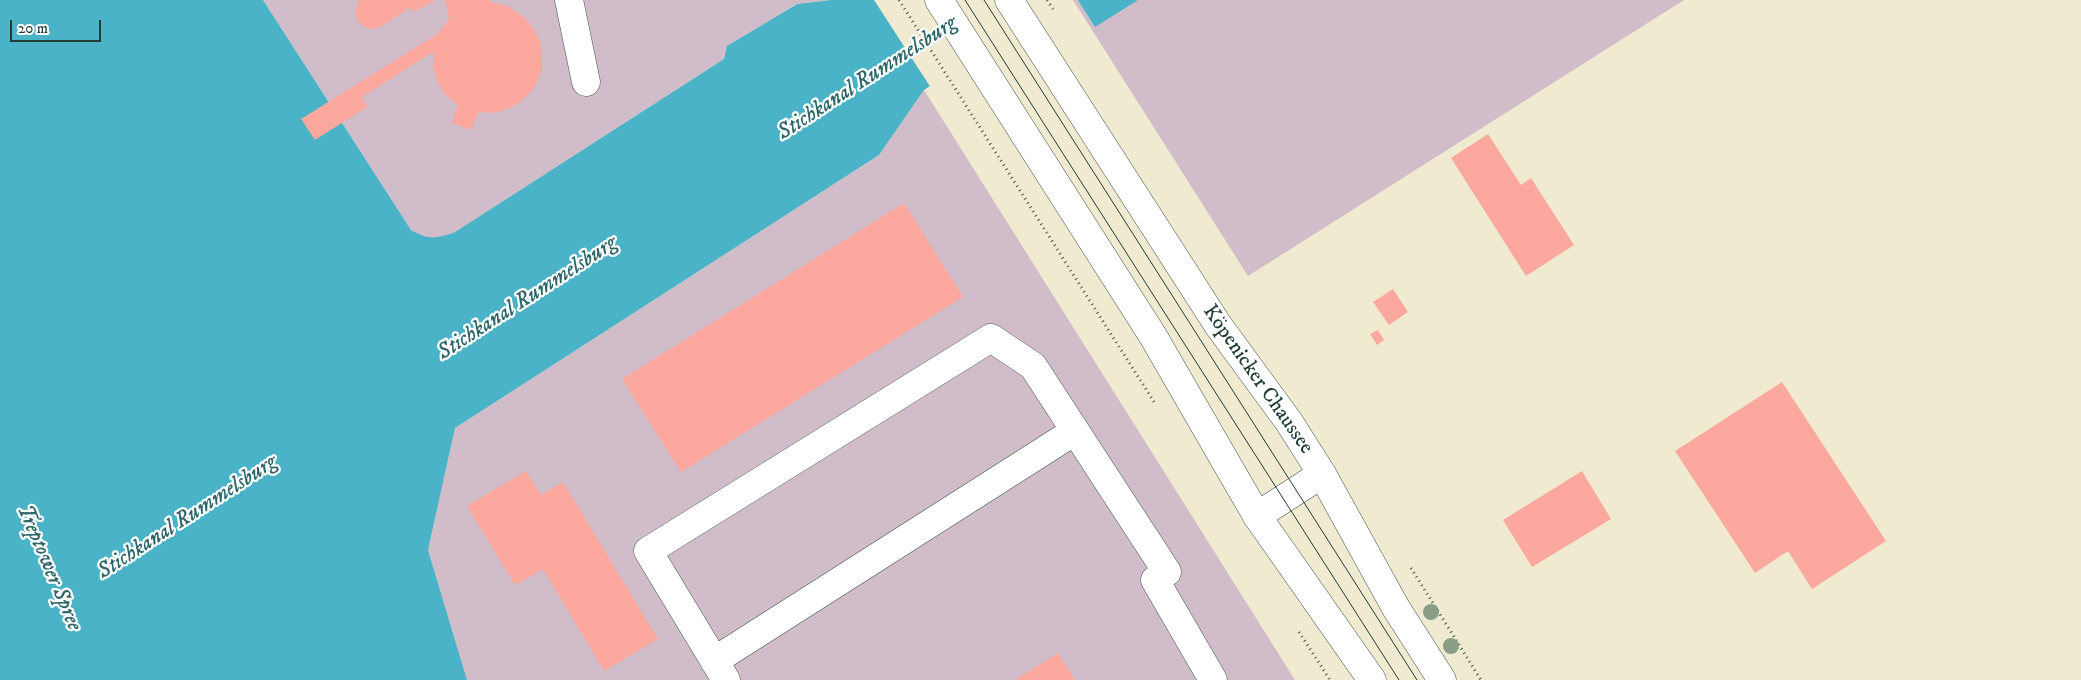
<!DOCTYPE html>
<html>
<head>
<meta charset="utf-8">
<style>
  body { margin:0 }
  #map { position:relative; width:2081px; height:680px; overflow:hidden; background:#efead0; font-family:"IM FELL DW Pica",serif }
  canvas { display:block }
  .scale { position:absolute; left:10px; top:20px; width:91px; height:22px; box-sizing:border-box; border:2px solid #1f3d34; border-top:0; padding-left:6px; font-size:15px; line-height:18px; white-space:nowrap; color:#1f3d34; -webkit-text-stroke:4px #fff; paint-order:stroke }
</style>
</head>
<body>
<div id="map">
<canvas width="2081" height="680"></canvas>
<div class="scale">20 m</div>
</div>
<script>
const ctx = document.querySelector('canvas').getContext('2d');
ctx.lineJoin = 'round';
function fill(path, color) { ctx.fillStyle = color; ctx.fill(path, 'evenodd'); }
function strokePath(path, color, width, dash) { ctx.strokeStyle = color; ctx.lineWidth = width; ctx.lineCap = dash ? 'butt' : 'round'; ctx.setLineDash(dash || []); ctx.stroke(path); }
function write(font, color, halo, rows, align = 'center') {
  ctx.font = font + ' "IM FELL DW Pica",serif'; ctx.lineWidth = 4.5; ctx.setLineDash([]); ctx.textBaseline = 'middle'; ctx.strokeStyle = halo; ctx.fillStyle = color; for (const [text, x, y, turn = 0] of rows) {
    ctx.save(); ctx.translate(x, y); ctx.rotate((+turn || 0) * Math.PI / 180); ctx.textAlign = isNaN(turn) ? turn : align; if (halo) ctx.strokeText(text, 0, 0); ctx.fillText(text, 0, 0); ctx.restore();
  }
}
fill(new Path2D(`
  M263,0H831L796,4L728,46L724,59L455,232L440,238H423L411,230Z
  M1073,0H1684L1248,276Z
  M924,90L1295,680H467L428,550L455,428L879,155Z`), '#d1bdc9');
fill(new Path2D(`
  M0,0H263L411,230C428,240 436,239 455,232L724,59L727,46L797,4L831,0H1065L924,90L879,155L455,428L428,550L467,680H0Z
  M1078,0H1138L1095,27Z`), '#4ab3c8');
fill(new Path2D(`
  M874,0H1067L931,88Z`), '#efead0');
fill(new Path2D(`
  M359,0H435L414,12L411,7L382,26L373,29L364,27L357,20L355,11Z
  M445,0H491V2L508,6L525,18L534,29L540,41L542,55V69L537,82L530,93L519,103L507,109L494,113L479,112L471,130L452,123L458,105L444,93L437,81L433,68V52L362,97L367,107L315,140L301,119L439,33L449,18Z
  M1488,134L1521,185L1531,178L1574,245L1526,276L1451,158Z
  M904,203L963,297L681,472L622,379Z
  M1393,289L1408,312L1389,325L1373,302Z
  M1378,330L1384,340L1377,345L1370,334Z
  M1782,382L1886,541L1812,589L1788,551L1755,573L1675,451Z
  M526,471L541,495L563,482L658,639L604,671L543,569L515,585L467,506Z
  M1582,471L1611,519L1532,567L1503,520Z
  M1058,653L1075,680H1015Z`), '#fca89e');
const minor = new Path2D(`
  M569,0L586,82
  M1257,516L1322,474
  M1155,580L1213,680
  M714,661L1075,431
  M726,680L648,551L991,338L1033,366L1167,572`);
const major = new Path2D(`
  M939,0L1153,336L1257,516L1372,680
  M1009,0L1218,325L1289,422L1322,474L1396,608L1442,680`);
strokePath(minor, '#3e574b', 29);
strokePath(major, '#3e574b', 29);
strokePath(new Path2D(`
  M899,0L1156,405
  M1047,0L1053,9
  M1411,568L1481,680
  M1299,632L1330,680`), '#3e574b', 3, [1, 4]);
strokePath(minor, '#fff', 28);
strokePath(major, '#fff', 28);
strokePath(new Path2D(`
  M965,0L1399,680
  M984,0L1417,680`), '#1f3d34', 1);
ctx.fillStyle = '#8a9e85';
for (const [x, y] of [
  [1431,612],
  [1451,646]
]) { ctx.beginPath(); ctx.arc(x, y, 8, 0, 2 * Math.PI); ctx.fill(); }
write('21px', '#1f3d34', '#fff', [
  ["Köpenicker Chaussee",1257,380,55]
]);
write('italic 22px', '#2e6668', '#fff', [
  ["Stichkanal Rummelsburg",868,79,-33],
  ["Stichkanal Rummelsburg",528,299,-33],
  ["Stichkanal Rummelsburg",188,518,-33],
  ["Treptower Spree",48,568,67]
]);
</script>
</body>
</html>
